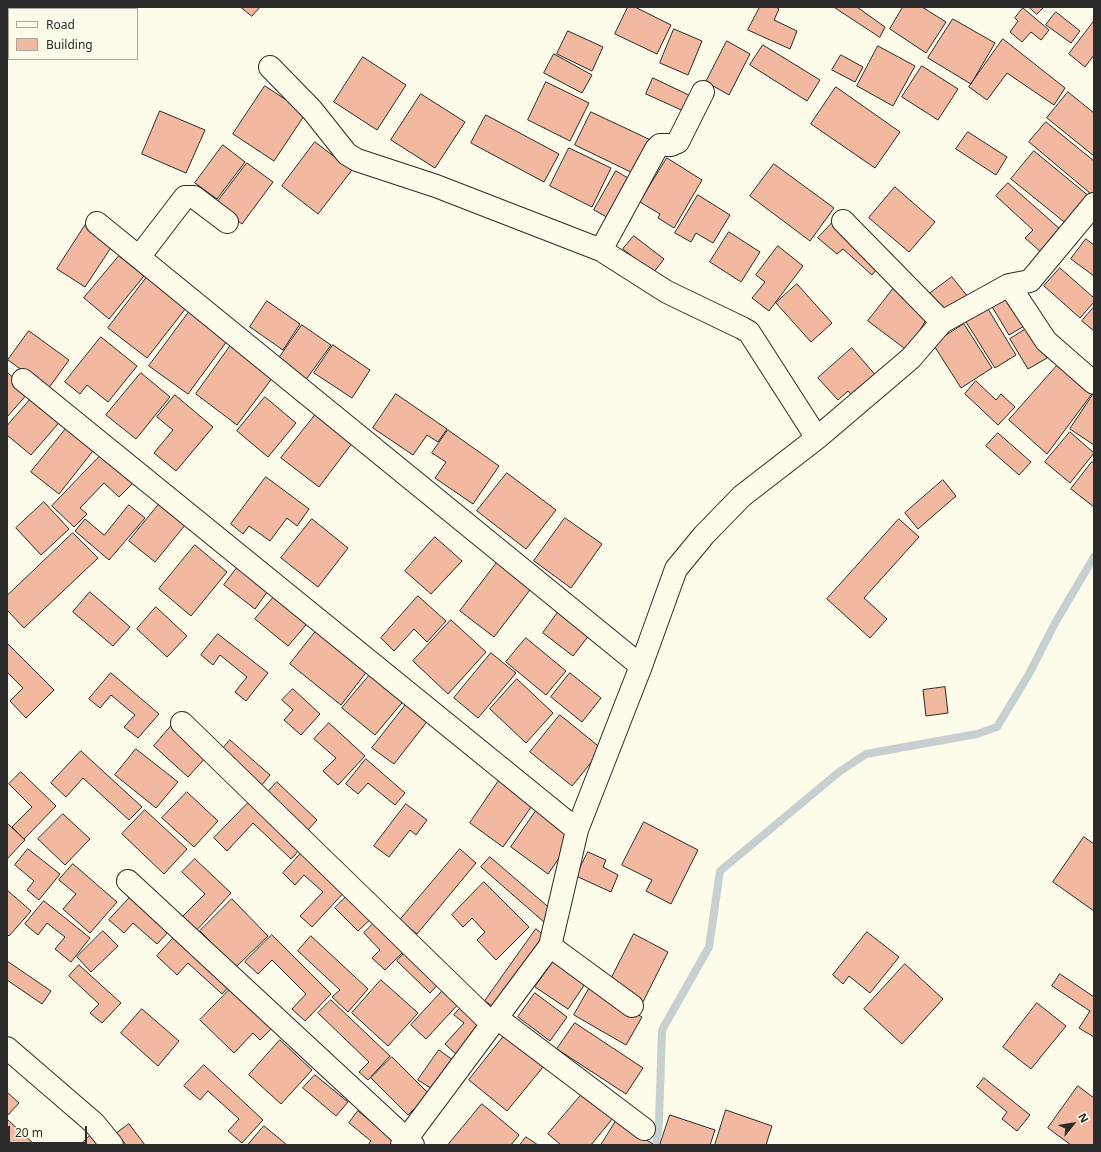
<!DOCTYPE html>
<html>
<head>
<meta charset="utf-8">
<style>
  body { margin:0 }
  #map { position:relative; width:1101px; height:1152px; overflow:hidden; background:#fdfbea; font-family:"Noto Sans",sans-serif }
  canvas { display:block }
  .frame { position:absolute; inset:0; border:8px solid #2b2b2b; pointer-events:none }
  .legend { position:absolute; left:8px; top:8px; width:130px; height:52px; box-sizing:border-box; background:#fdfbea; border:1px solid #a9a89e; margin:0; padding:5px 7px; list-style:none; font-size:12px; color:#2b2b2b }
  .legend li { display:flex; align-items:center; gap:8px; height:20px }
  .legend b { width:20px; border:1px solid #a9a89e }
  .north { position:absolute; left:1053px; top:1104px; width:40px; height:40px; -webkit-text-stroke:3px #fdfbea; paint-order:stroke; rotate:60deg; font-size:11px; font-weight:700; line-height:16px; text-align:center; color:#2b2b2b }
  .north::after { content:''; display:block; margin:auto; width:14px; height:18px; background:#2b2b2b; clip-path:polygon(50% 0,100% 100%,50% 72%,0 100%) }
  .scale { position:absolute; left:8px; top:1126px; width:79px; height:18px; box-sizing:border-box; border:2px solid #2b2b2b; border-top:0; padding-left:5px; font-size:12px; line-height:14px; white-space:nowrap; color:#2b2b2b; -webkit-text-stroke:3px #fdfbea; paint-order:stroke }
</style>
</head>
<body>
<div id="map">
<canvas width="1101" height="1152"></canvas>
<div class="frame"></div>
<ul class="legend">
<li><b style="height:5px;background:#fdfbea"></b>Road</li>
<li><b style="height:11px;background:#f2b8a0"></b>Building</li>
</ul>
<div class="north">N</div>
<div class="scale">20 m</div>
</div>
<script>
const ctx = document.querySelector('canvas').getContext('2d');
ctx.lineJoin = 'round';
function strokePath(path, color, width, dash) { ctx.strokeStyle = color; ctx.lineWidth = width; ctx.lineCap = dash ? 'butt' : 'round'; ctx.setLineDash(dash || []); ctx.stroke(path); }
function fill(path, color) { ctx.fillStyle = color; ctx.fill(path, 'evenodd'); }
strokePath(new Path2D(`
  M656,1145L659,1122L662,1030L709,947L720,871L839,772L866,754L977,734L997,727L1029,674L1055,623L1094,557`), '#c7d0d0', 8);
const building = new Path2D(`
  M241,7H260L252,16Z
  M628,7H635L671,25L657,54L615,34Z
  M760,7H776L779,9L774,20L797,31L790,49L748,30Z
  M834,7H857L885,27L880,37Z
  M903,7H922L946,22L926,53L890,29Z
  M1029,7H1044L1037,14Z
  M1023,8L1049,30L1041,40L1031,32L1022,42L1010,32L1018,21L1015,18Z
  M1056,12L1080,31L1071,43L1046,25Z
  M953,19L995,43L971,84L928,58Z
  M1094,21V55L1085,67L1069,54Z
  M674,29L702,41L688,75L660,63Z
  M568,31L603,47L592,71L557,54Z
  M1003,39L1065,88L1054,105L1007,73L987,100L969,87Z
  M727,41L750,54L729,95L706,82Z
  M763,45L820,80L807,101L750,65Z
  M878,46L915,66L893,106L857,86Z
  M554,54L592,75L582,93L544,73Z
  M841,55L863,67L855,82L832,70Z
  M363,57L406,85L377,130L334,102Z
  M922,66L958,89L938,120L902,97Z
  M653,78L695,98L688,113L646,94Z
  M546,82L589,103L570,141L528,120Z
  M265,86L306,113L274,161L233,134Z
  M836,87L900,132L875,168L811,124Z
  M1068,92L1094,113V156L1047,118Z
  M421,94L465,122L435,168L391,140Z
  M160,111L205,130L186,173L142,154Z
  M591,112L655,142L639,176L575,145Z
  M486,115L559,154L544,182L471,143Z
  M1046,122L1094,161V191L1091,194L1029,142Z
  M968,132L1007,157L996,175L956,149Z
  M315,142L352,170L318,214L282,186Z
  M223,145L245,162L217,199L195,183Z
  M569,148L611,168L592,207L550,186Z
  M1034,151L1090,197L1068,225L1011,179Z
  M667,158L702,180L674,228L658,218L660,214L640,202Z
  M247,163L273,182L242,224L216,204Z
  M774,164L834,208L810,241L750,196Z
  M616,171L635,182L614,221L594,210Z
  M1008,183L1061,230L1041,252L1025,238L1033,230L996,196Z
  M895,187L935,222L909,252L869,218Z
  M698,195L730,215L713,243L696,233L691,242L675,233Z
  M833,222L880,265L872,275L843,249L837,254L818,238Z
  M86,224L114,243L85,287L57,269Z
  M729,232L760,252L741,282L710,262Z
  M634,236L664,259L653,273L623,249Z
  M1086,239L1094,245V276L1071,259Z
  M778,246L803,266L769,311L752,298L765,282L756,275Z
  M119,256L144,276L109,319L84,298Z
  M1060,268L1094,298V302L1080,318L1044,286Z
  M147,277L186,308L147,358L108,328Z
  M952,277L968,297L945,315L929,294Z
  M797,284L832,323L811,342L776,303Z
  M897,284L930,313L908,351L868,321Z
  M1009,295L1026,325L1009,335L991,305Z
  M267,301L300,324L283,350L250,327Z
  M1094,307V331L1082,321Z
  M988,309L1016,355L995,368L966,322Z
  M189,312L227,341L188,394L149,366Z
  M964,324L992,368L961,388L933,344Z
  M302,325L331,345L305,381L277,361Z
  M1029,327L1047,358L1028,369L1010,339Z
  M29,331L69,360L48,389L8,360Z
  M101,337L137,366L108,402L87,385L80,394L65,382Z
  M231,345L273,377L237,425L196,394Z
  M333,345L370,370L352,398L314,373Z
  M852,348L878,378L855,399L848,391L838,400L818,378Z
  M1063,359L1094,391L1047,454L1009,420Z
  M7,372L29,392L7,417Z
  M141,373L170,397L136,439L106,415Z
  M976,381L996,400L1001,394L1015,407L998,425L965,394Z
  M1094,393V445L1070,429Z
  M35,394L63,418L31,455L7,435V426Z
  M396,394L447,429L438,442L427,435L413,455L373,428Z
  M175,395L213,427L176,471L154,453L173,430L157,417Z
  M265,397L296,423L268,457L237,431Z
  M316,414L353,442L319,487L281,458Z
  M69,425L96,447L59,494L31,472Z
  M448,430L499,466L473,504L435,478L446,462L432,453Z
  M1070,432L1094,453L1070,483L1045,462Z
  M998,433L1031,462L1019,475L986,446Z
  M102,454L133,483L119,497L104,483L80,508L87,514L74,527L52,506Z
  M1092,462L1094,463V507L1071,489Z
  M507,473L556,510L526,549L477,511Z
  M266,477L309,509L297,526L287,518L270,541L249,526L243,534L231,524Z
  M943,480L956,496L918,529L905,513Z
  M164,498L190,519L155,562L129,541Z
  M44,502L69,529L41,555L16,528Z
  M129,505L145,518L109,560L75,531L85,519L104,535Z
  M565,518L602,544L571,588L534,561Z
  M312,519L348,548L318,587L281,558Z
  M899,519L919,537L864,598L887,619L870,638L827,599Z
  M73,533L98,558L24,628L7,610V596Z
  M435,537L462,561L431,594L405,571Z
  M195,545L227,572L191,616L159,589Z
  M499,560L533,586L494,637L460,611Z
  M240,564L270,588L255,609L224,585Z
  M90,592L130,627L113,646L73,612Z
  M278,592L311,619L288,646L255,619Z
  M418,596L446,621L427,642L414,629L394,651L381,638Z
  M156,607L187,636L167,657L137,629Z
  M559,611L590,634L573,656L543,633Z
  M451,620L486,652L448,694L413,661Z
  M320,626L371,666L341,705L290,664Z
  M218,634L268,673L246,701L235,692L247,677L220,655L213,665L201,655Z
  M526,638L566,671L546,695L506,662Z
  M7,643L54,690L26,718L10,701L23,688L7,672Z
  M491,653L516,673L478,718L454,698Z
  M373,671L406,698L375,735L342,708Z
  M111,673L159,714L138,738L124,727L135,715L111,695L100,708L89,699Z
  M570,673L601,698L582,722L551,697Z
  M517,679L553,713L526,743L490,709Z
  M945,687L948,713L926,716L923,690Z
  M293,689L320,714L301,735L284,720L293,710L282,700Z
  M408,702L429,719L394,764L372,748Z
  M560,715L602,749L572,786L530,752Z
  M329,723L365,756L338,785L323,771L336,758L314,739Z
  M172,725L207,756L188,777L154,746Z
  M230,740L270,775L260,787L220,752Z
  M136,749L178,782L156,808L115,775Z
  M81,751L142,807L129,820L83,778L66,797L51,783Z
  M366,759L405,793L395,805L368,783L358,794L346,784Z
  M21,772L56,806L24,839L12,827L32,807L9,784Z
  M500,779L534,803L503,847L470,823Z
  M277,782L317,820L306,832L266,794Z
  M187,792L218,821L194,847L162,818Z
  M252,799L302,847L291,859L253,823L227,851L214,838Z
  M406,804L427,820L416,835L410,830L389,857L374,846Z
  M538,808L575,835L548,874L511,847Z
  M145,810L187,849L164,874L122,834Z
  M63,814L90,839L65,865L38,839Z
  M644,822L698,850L671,904L646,891L652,880L622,865Z
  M7,823L25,840L7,859Z
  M1084,837L1094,844V911L1053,882Z
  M28,849L60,874L39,900L27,890L34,881L15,865Z
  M305,849L347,889L312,927L300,916L323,892L304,875L295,885L283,873Z
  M460,849L476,863L417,934L400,920Z
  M588,852L606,860L603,867L618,875L611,892L576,876Z
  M490,857L553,911L544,922L481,867Z
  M195,859L231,893L194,933L180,919L205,894L182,872Z
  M73,864L117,902L90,933L63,909L76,894L59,880Z
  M484,882L529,927L496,960L477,940L485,932L472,918L463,927L452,915Z
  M7,890L31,911L9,936L7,934Z
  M352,891L375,915L358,931L335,908Z
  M135,892L173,927L157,944L133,923L124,933L109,920Z
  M232,899L268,936L236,967L200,931Z
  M44,901L90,938L71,962L55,949L65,937L47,923L38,935L25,924Z
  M378,919L407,948L385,970L372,958L380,950L364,933Z
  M536,929L549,939L499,1011L485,1001Z
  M103,931L118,946L91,972L77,957Z
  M179,932L233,982L222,994L188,963L177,975L157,956Z
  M867,932L899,957L870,993L849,976L843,984L833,975Z
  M634,934L668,952L643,1002L608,985Z
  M272,935L331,994L305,1021L292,1009L306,994L272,960L258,974L245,962Z
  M311,936L368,989L348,1012L332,997L340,990L298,951Z
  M409,948L442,980L430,993L397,961Z
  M555,959L587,981L568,1009L535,987Z
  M7,961L51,991L42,1004L7,980Z
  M905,964L943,999L902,1044L864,1009Z
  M79,965L121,1003L102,1023L90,1013L99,1004L69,976Z
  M1060,974L1094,997V1037L1079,1028L1090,1011L1052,986Z
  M381,980L418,1013L388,1046L352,1013Z
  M234,985L275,1025L260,1040L253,1033L234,1053L200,1020Z
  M447,986L462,1000L426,1039L411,1025Z
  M590,987L642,1017L626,1045L574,1015Z
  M535,993L567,1017L550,1041L518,1017Z
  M331,1000L390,1056L368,1080L359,1072L369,1062L318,1013Z
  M1037,1003L1066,1026L1031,1069L1003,1047Z
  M464,1004L487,1025L458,1056L445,1044L464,1023L454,1015Z
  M142,1009L179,1041L158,1066L121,1033Z
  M575,1023L643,1068L626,1094L557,1049Z
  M504,1036L543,1067L507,1111L469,1080Z
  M280,1040L312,1070L281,1104L249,1075Z
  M439,1050L457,1063L437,1092L418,1080Z
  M392,1057L429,1094L408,1115L371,1078Z
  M204,1065L263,1120L242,1143L228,1131L239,1119L208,1091L200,1100L184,1086Z
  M315,1075L348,1102L336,1116L303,1088Z
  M984,1078L1030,1115L1017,1131L1002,1119L1007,1112L977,1087Z
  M1078,1086L1094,1098V1145H1071L1048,1128Z
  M7,1092L19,1103L7,1116Z
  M583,1093L613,1118L591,1145H561L548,1134Z
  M482,1104L519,1135L511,1145H448Z
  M726,1110L772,1126L766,1145H715Z
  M358,1111L394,1140L390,1145H368L371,1141L349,1123Z
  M670,1115L715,1130L710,1145H660Z
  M7,1119L35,1145H7Z
  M616,1121L653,1144L652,1145H601Z
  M129,1124L145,1145H126L117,1133Z
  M264,1126L287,1145H248Z
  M93,1133L104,1145H80Z
  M526,1137L538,1145H520Z`);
fill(building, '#f2b8a0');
strokePath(building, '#2b2b2b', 1);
const minor = new Path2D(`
  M270,67L312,110L347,154L357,160L436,186L601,250L667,292L742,328L749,332L817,438
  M843,221L942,322
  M97,223L641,666
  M601,250L656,149L660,145H671L678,142L703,92
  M139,257L185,197H194L227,222
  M1009,285L1046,341L1094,383
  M23,380L577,830
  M182,723L492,1024
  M128,881L413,1145
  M550,946L632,1006
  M497,1018L644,1129
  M7,1048L94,1123L112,1145
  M402,1145L550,946L577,830L641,666L676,569L704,535L742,496L817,438L911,358L942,322L1009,285L1030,281L1094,204`);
strokePath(minor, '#2b2b2b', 24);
strokePath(minor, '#fdfbea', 22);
</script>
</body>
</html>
